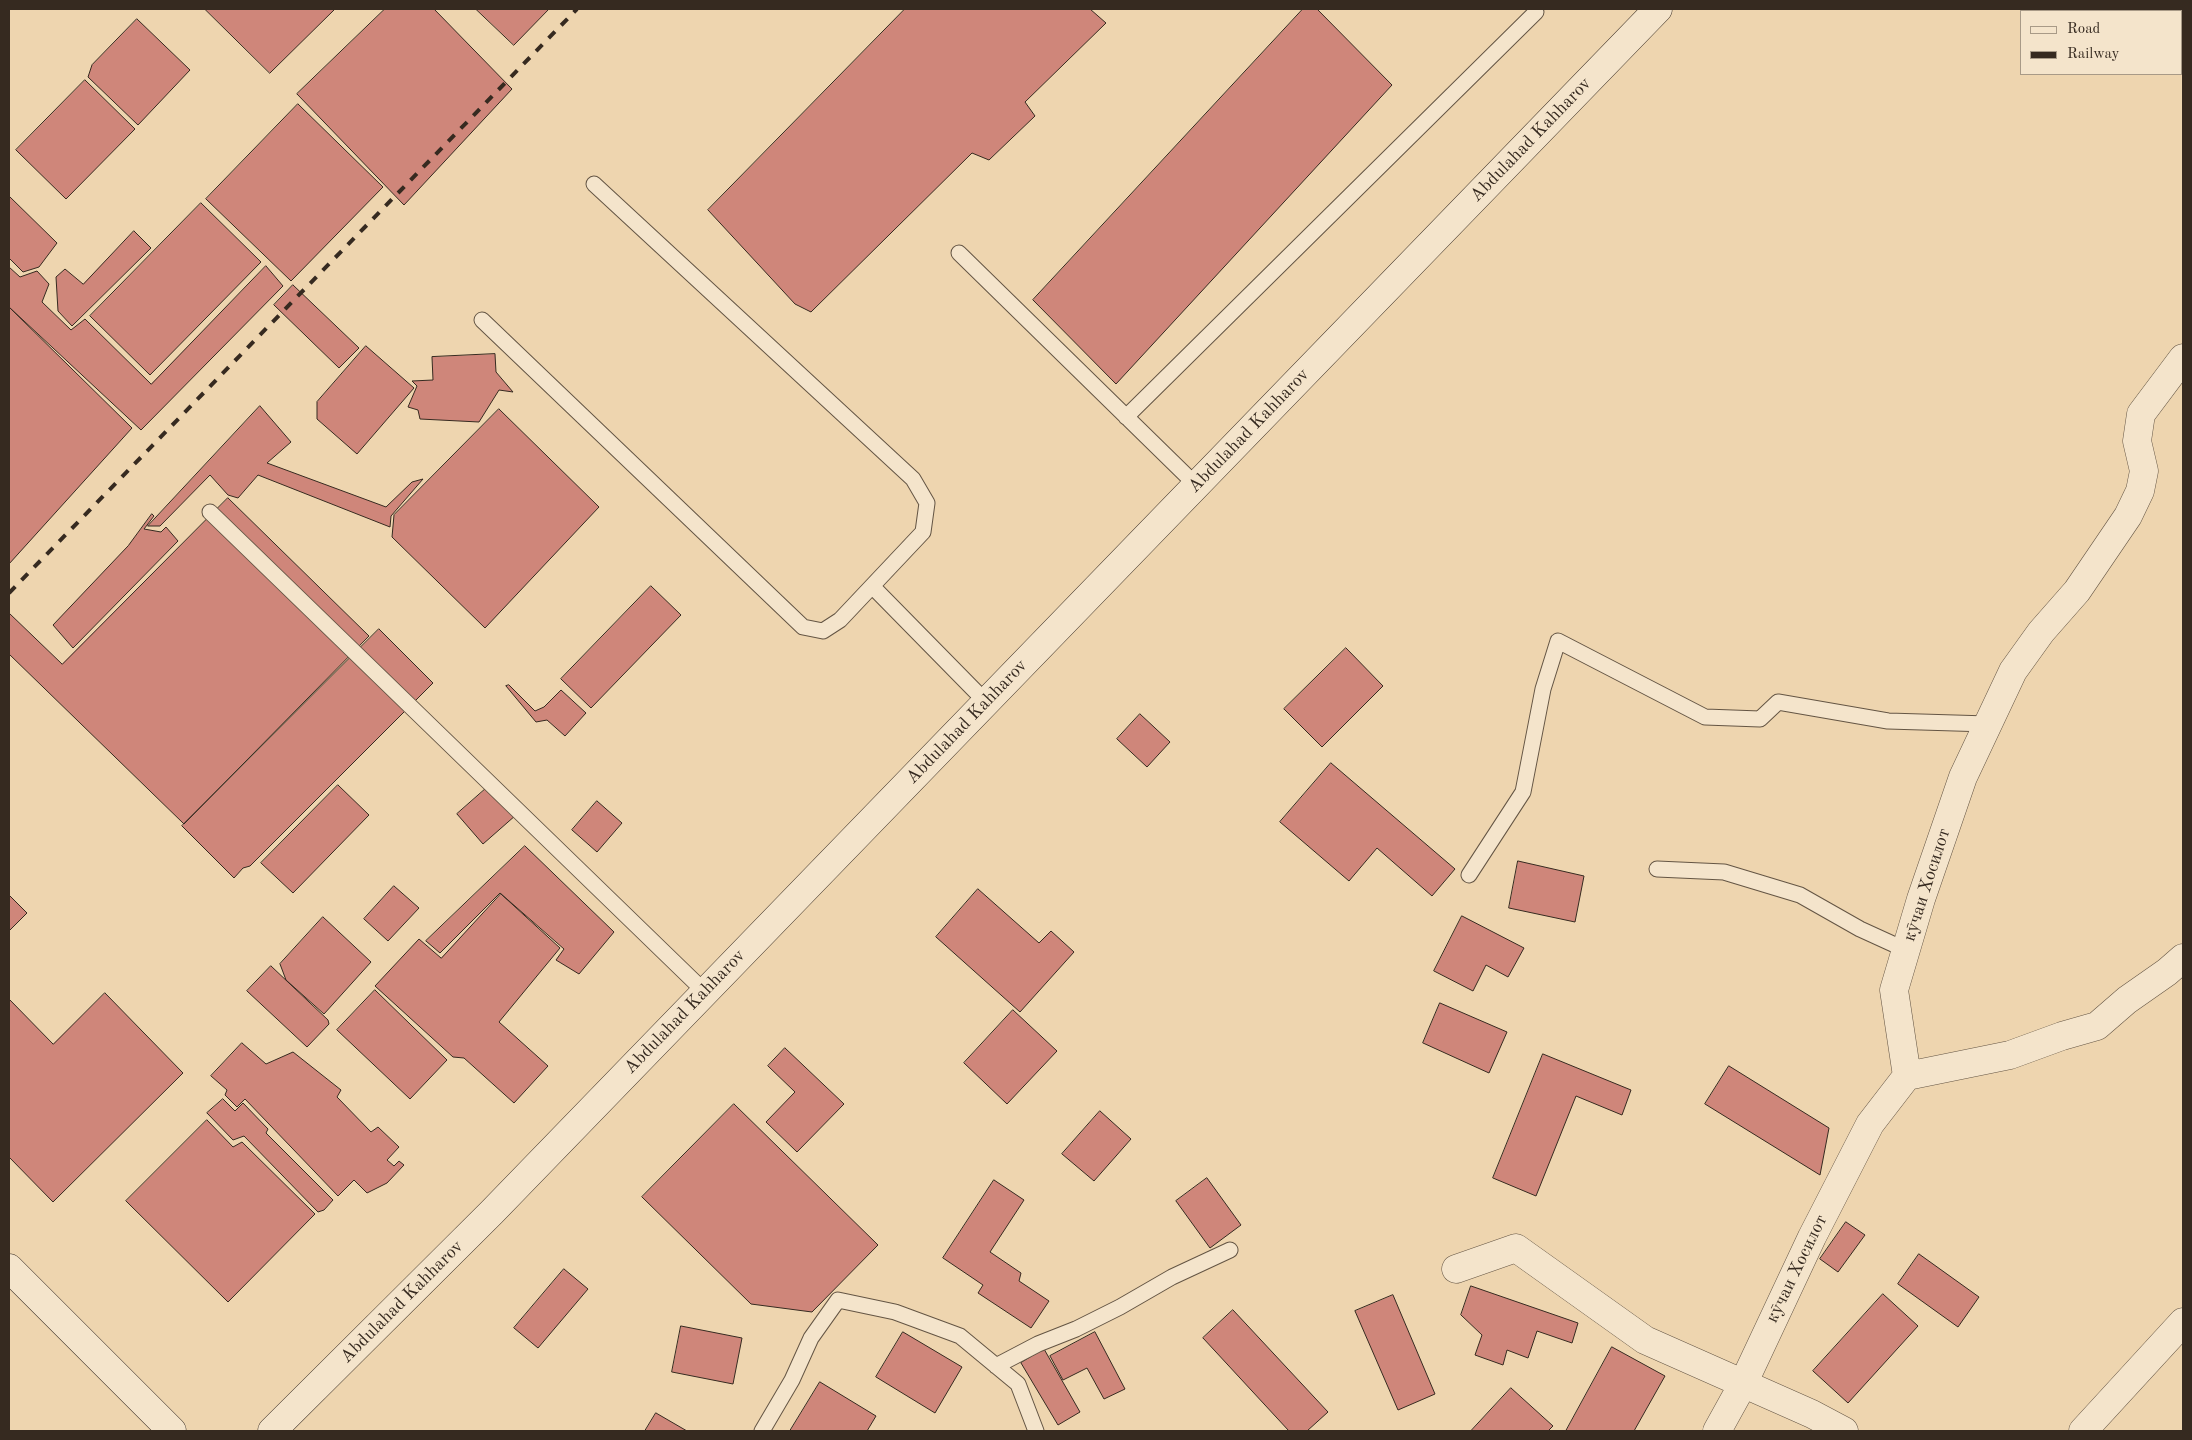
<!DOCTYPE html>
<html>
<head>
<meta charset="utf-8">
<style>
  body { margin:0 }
  #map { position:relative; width:2192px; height:1440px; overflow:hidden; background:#eed5af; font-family:"Old Standard TT",serif }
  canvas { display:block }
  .frame { position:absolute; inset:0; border:10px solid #362a20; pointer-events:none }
  .legend { position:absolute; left:2020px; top:10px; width:162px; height:65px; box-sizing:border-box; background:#f4e4cb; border:1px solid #a89a87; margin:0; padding:6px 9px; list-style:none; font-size:15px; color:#362a20 }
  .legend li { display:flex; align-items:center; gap:10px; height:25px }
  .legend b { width:25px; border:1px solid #a89a87 }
</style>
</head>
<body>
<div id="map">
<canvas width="2192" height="1440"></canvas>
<div class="frame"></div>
<ul class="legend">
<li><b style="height:6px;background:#f4e4cb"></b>Road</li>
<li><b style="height:6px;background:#362a20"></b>Railway</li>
</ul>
</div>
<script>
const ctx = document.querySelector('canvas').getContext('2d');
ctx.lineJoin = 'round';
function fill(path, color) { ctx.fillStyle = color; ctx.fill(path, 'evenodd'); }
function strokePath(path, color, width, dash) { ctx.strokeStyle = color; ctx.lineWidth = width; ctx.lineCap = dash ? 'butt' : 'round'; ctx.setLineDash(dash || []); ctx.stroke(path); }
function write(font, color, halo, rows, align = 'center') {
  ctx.font = font + ' "Old Standard TT",serif'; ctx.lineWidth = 4; ctx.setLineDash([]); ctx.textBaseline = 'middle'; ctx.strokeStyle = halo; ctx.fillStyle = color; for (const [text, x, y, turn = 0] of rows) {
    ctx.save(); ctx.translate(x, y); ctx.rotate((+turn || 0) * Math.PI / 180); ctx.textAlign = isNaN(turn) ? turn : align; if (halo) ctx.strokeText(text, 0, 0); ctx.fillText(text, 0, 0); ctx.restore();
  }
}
const building = new Path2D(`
  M205,9H335L270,73Z
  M385,9H434L512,89L404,205L297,94Z
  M476,9H549L514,45Z
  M905,9H1090L1106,23L1025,102L1035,116L989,160L972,153L811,312L795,304L708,210Z
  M1303,9H1317L1392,85L1116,384L1033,300Z
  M137,19L190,70L138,125L88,77L92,65Z
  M85,80L135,129L66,199L16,150Z
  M298,104L383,187L291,281L206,199Z
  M9,196L57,243L39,267L23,272L9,258Z
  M201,203L261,262L150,375L90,316Z
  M134,231L151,248L72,326L58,311L56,277L65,269L83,284Z
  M266,266L283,286L141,430L9,307V267L20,277L37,271L49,284L42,302L71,330L85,319L151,384Z
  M293,285L359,348L339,368L274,305Z
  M9,307L132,428L9,564Z
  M366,346L414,388L357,454L317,419V402Z
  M495,354L496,372L513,392L499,390L479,422L420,419L418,410L408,407L417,386L412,381L433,380L432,357Z
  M260,406L291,442L267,463L386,507L412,482L423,479L391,516L390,527L258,475L238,498L228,495L210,475L160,526H148Z
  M499,409L599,507L485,628L392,537L394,515Z
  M228,498L369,636L184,824L9,654V613L62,664Z
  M152,514L154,516L144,529L161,532L166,527L178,541L73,648L53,625L128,546Z
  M651,586L681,615L591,708L561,679Z
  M379,629L433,683L250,866L243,868L234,878L182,826Z
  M1346,648L1383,686L1322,747L1284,709Z
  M509,685L535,711L544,707L561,690L586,713L565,736L547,720L536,722L506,686Z
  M1140,714L1170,742L1147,767L1117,739Z
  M1331,763L1455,869L1432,896L1377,848L1349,881L1280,822Z
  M338,785L369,815L293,893L261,863Z
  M490,785L516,815L483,844L457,814Z
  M597,801L622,823L597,852L572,830Z
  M525,846L614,932L579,974L556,960L564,949L500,893L440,953L426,941Z
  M1518,861L1584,876L1575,922L1509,908Z
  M394,886L419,908L388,941L364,919Z
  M978,889L1039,943L1051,931L1074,952L1020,1012L936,937Z
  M501,894L560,948L499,1022L548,1066L514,1103L464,1058L453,1057L375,986L419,939L441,958Z
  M9,895L27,913L9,931Z
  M1462,916L1524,948L1508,977L1486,965L1473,991L1434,971Z
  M323,917L371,962L324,1014L286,980L280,964Z
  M271,966L328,1020L329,1024L307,1047L247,991Z
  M375,990L447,1060L410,1099L337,1030Z
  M105,993L183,1073L53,1202L9,1157V999L53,1044Z
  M1440,1003L1507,1032L1489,1073L1423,1043Z
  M1013,1010L1057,1051L1007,1104L964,1063Z
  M242,1043L266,1064L293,1052L341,1090L337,1097L371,1132L378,1127L399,1147L387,1160L394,1166L399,1161L404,1165L387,1183L367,1193L354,1180L338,1196L245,1099L237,1107L225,1095L227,1090L211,1076Z
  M785,1048L844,1104L797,1152L766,1122L795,1092L768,1066Z
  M1543,1054L1631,1090L1622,1115L1576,1096L1536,1196L1493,1178Z
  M1729,1066L1829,1128L1820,1175L1705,1104Z
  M223,1099L235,1111L243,1103L268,1129L266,1133L333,1200L324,1210L318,1212L244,1136L233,1140L207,1113Z
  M734,1104L878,1245L812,1312L751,1304L642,1197Z
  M1100,1111L1131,1139L1094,1181L1062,1154Z
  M207,1120L233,1147L242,1142L315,1214L228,1302L126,1201Z
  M1207,1178L1241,1225L1210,1248L1176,1201Z
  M994,1180L1024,1200L990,1252L1021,1273L1019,1281L1049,1301L1031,1328L978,1293L983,1285L943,1258Z
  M1846,1222L1865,1235L1838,1272L1820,1259Z
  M1919,1254L1979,1297L1958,1327L1898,1284Z
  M564,1269L588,1289L538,1348L514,1328Z
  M1471,1286L1578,1323L1572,1343L1537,1331L1528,1358L1507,1350L1503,1365L1475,1355L1482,1335L1461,1315Z
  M1883,1294L1918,1326L1848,1403L1813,1371Z
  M1393,1295L1435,1394L1398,1410L1355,1311Z
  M1233,1310L1328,1412L1307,1431H1289L1203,1338Z
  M681,1326L742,1338L733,1384L672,1372Z
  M903,1332L962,1367L935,1413L876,1377Z
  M1095,1332L1125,1389L1104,1399L1087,1368L1063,1380L1050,1356Z
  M1612,1347L1665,1376L1634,1431H1566Z
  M1044,1349L1080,1412L1058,1425L1021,1363Z
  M820,1382L876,1416L867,1431H790Z
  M1511,1388L1553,1426L1548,1431H1471Z
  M656,1413L687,1431H645Z`);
fill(building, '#cf867a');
strokePath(building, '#362a20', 1);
const lane = new Path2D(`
  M959,253L1196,485
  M482,320L803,627L823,631L840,620L923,532L927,503L913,479L594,184
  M1126,417L1536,12
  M210,512L705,992
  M872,586L986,702
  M1657,869L1724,872L1800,895L1860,929L1906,950
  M1469,875L1523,792L1543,689L1558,641L1705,717L1760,719L1778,702L1888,721L1988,724
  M996,1366L1038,1344L1076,1329L1120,1307L1172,1277L1230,1250
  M762,1431L792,1380L811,1338L838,1300L895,1312L960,1336L1018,1384L1036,1431`);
const street = new Path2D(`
  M1907,1076L2010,1055L2062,1036L2097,1026L2127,1000L2167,972L2183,958
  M1456,1269L1516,1248L1645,1340L1812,1414L1844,1431
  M1717,1431L1743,1384L1812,1237L1870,1124L1907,1076L1894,990L1921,899L1963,777L2013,671L2041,632L2077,591L2128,516L2140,491L2144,471L2137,441L2141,414L2183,358
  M2083,1431L2183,1322`);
const secondary = new Path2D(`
  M9,1268L172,1431
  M272,1431L492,1212L1658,9`);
strokePath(lane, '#645544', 17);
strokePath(street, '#645544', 29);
strokePath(secondary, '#362a20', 29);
strokePath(lane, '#f4e4cb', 15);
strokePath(street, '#f4e4cb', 28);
strokePath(secondary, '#f4e4cb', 28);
strokePath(new Path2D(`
  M9,593L577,9`), '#362a20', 4, [9, 9]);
write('18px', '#362a20', '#f4e4cb', [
  ["Abdulahad Kahharov",1531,140,-46],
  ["Abdulahad Kahharov",1249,431,-46],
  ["Abdulahad Kahharov",967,722,-46],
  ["кӯчаи Хосилот",1927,885,-72],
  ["Abdulahad Kahharov",685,1012,-46],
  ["кӯчаи Хосилот",1797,1269,-64],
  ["Abdulahad Kahharov",402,1302,-45]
]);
</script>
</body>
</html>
